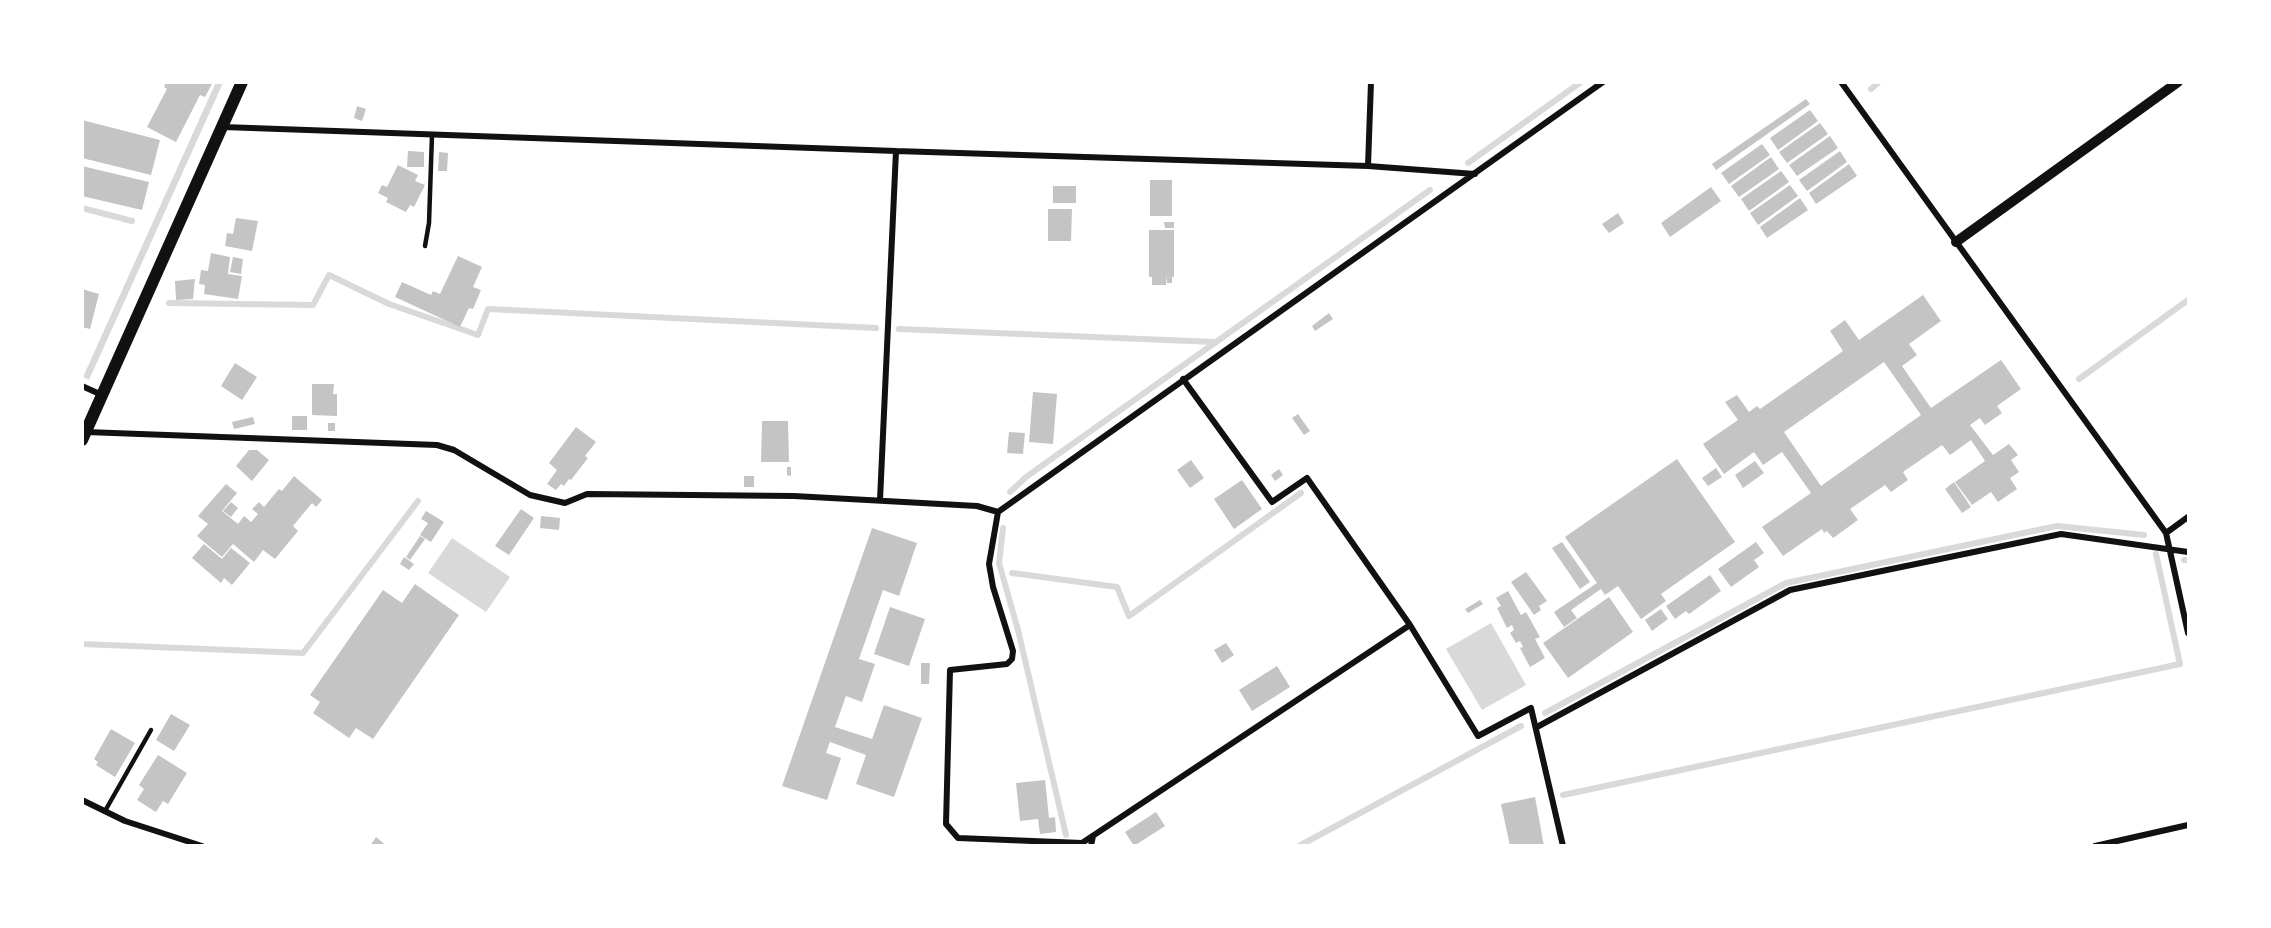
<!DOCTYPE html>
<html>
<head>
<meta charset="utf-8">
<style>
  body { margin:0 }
  #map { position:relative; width:2271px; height:928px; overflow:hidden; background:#fff; font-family:Poppins,sans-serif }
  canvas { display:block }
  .frame { position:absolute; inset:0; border:84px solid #fff; pointer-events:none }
</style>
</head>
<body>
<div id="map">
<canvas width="2271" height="928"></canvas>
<div class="frame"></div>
</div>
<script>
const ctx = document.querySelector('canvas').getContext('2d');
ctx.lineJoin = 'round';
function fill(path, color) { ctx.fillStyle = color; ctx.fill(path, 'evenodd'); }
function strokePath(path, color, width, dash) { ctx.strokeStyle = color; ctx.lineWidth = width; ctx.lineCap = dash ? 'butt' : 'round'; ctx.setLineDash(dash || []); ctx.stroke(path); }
fill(new Path2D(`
  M216,82L223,83L89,380L83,377Z
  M452,538L510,577L486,612L428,573Z
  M1491,623L1526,685L1482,710L1446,649Z`), '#d9d9d9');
strokePath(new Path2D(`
  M1871,89L1879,82
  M1468,163L1581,82
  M82,208L132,221
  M169,303L313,305L329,275L389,304L478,335L488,309L876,328
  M899,329L1215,342
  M2079,379L2188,300
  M1010,492L1026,477L1430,190
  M1003,528L999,563L1018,630L1066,835
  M2184,560H2188
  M1012,573L1117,587L1129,616L1301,493
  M82,644L303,653L418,501
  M1545,713L1786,583L2057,526L2144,535
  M1563,795L2180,664L2156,554
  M1299,846L1521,726`), '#d9d9d9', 6);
fill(new Path2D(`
  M166,82H213L205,97L200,95L176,142L147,127L167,89L164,87Z
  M1806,99L1810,104L1716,170L1712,164Z
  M357,106L366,109L362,121L354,118Z
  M1810,110L1818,121L1778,150L1770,138Z
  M82,120L160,140L151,175L82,158Z
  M1820,123L1828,134L1787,163L1779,152Z
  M1830,136L1838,148L1797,176L1789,165Z
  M1762,144L1770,155L1729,184L1721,173Z
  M408,151L424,152V167H407Z
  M1840,151L1847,162L1807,191L1799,180Z
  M439,152L448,153L447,171H438Z
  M1771,157L1779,169L1739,197L1731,186Z
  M1849,164L1857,176L1816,204L1809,193Z
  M398,165L418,175L415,181L425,185L414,207L410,205L406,212L386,202L388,198L378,193L382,185L387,187Z
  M82,166L149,182L142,210L82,196Z
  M1781,171L1789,182L1749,211L1741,199Z
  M1150,180H1172V216H1150Z
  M1790,185L1798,196L1758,225L1750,213Z
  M1053,186H1076V203H1053Z
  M1711,187L1721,201L1670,237L1661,223Z
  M1800,198L1808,210L1767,238L1760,227Z
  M1048,209H1072L1071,241H1048Z
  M1618,213L1624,223L1609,233L1602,224Z
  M236,218L258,221L252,251L225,246L227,233L233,234Z
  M1164,222H1174V228H1165Z
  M1149,230H1174V277H1172V283H1167V274L1166,285H1152V277H1149Z
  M211,253L230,257L228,274L242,276L238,299L204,294L205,285L199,284L201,270L208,271Z
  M458,256L482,267L473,287L481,290L473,309L469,308L460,327L395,297L402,282L431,295L433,291L440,294Z
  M233,257L243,259L241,274L230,272Z
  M195,279L193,299L176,300L175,281Z
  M82,289L99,294L90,329L82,327Z
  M1923,295L1941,321L1909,344L1917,355L1902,366L1931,408L2001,360L2021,389L1997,406L2002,413L1985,425L1980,418L1970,425L1993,455L2009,444L2018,455L2011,460L2019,472L2010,478L2017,489L1998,502L1991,492L1972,505L1955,482L1985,461L1971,440L1950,455L1942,445L1903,472L1908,480L1891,492L1885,485L1850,509L1858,520L1833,538L1827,531L1824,533L1822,529L1783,556L1762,527L1811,493L1782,452L1763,465L1754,452L1724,474L1703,444L1738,420L1725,402L1737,395L1749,412L1757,406L1760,409L1843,351L1830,331L1845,320L1859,340ZM1884,362L1921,415L1821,486L1784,432Z
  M1329,313L1333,319L1315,331L1312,326Z
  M235,363L257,377L242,400L221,386Z
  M312,384H334L333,394H337V416L312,415Z
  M1033,392L1057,394L1053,444L1029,442Z
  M1298,414L1310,431L1304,435L1292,418Z
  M292,416H307V430H292Z
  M253,417L255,424L234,429L232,422Z
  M762,421H788L789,462H761Z
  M328,423H335V431H328Z
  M576,427L596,442L585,456L588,458L571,480L569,479L564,486L561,484L556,490L547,484L557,470L549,463Z
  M1009,432L1025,433L1023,454L1007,453Z
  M249,450H257L269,460L252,481L236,466Z
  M1677,459L1735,542L1661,594L1666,601L1641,619L1618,586L1605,595L1601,589L1571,610L1577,618L1564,627L1554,612L1597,583L1565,537Z
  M1191,460L1204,478L1190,488L1177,470Z
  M1755,461L1764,473L1743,488L1735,475Z
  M787,467H791V476L787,475Z
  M1716,468L1722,477L1708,486L1702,478Z
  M1279,469L1283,475L1275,481L1271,475Z
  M294,476L322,500L316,507L312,503L293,526L298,531L275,559L263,550L254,562L233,544L222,557L197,536L208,524L198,516L226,484L237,493L222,511L238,524L244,516L251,522L258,514L252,509L259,502L264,507L279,489L282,491Z
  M744,476H754V487H744Z
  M1242,480L1262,509L1234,529L1214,499Z
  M1954,482L1971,507L1962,513L1945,489Z
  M231,502L238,508L231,517L223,511Z
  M521,509L534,518L509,555L495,546Z
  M426,511L444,522L431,542L420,535L428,523L421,519Z
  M541,516L560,518L559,530L540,528Z
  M872,528L917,543L899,596L883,590L859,659L875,664L862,702L846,696L835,727L872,739L884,705L922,718L894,797L856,784L866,755L830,742L833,733L826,753L841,758L827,800L782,786Z
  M420,536L425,539L410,560L406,557Z
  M1562,542L1590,582L1580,589L1552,548Z
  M1756,542L1764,553L1754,560L1759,567L1731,587L1718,569Z
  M204,544L222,559L231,548L250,563L232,585L224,578L221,583L192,558Z
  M404,557L414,564L409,570L400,564Z
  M1526,572L1547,601L1539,606L1541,610L1534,615L1511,582Z
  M1710,575L1721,591L1689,614L1686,611L1675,619L1666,606Z
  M415,584L459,615L373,739L356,728L349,738L313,713L320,702L310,695L383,590L402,603Z
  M1508,591L1521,615L1526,612L1540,637L1535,639L1545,658L1530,667L1520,648L1523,647L1520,641L1516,643L1510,633L1514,630L1512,625L1507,628L1497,608L1501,606L1496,598Z
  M1609,597L1633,632L1568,678L1543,643Z
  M1480,600L1483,604L1468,613L1465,609Z
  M890,607L925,619L909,666L874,654Z
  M1661,609L1668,619L1652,631L1645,620Z
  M1226,643L1234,655L1222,663L1214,650Z
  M921,663H930L929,684H921Z
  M1277,666L1290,687L1252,711L1239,690Z
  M171,714L190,725L174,751L156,740Z
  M111,729L135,743L115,777L96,765L98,762L94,759Z
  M158,755L187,773L168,804L163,801L156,812L137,800L144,789L139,785Z
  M1045,780L1049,818L1055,817L1056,832L1040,834L1038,819L1020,821L1016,783Z
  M1535,797L1544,846H1510L1501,804Z
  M1156,812L1165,826L1134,846L1125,832Z
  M376,837L387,846H370Z`), '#c4c4c4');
strokePath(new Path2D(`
  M425,246L429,223L432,135
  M105,811L151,730`), '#111', 4.5);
strokePath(new Path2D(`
  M1841,82L2166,533L2188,633
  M223,127L896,151L1368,166L1475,174
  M1368,166L1371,82
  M1183,379L1272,502L1307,478L1410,625L1478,736L1531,708L1563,846
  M82,386L102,395
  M86,432L437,445L454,450L530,495L565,503L587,494L794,496L977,506L998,512L1603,82
  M880,500L896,151
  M998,512L989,564L993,587L1013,651L1012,659L1007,664L950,670L946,824L958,838L1082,843L1410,625
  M2166,533L2188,517
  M1537,727L1790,590L2061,534L2188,552
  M82,800L125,821L202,846
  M1091,846L1093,836
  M2095,846L2188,825`), '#111', 6);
strokePath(new Path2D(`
  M1956,242L2178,82`), '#111', 10);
strokePath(new Path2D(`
  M82,440L242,82`), '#111', 12);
</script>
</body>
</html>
